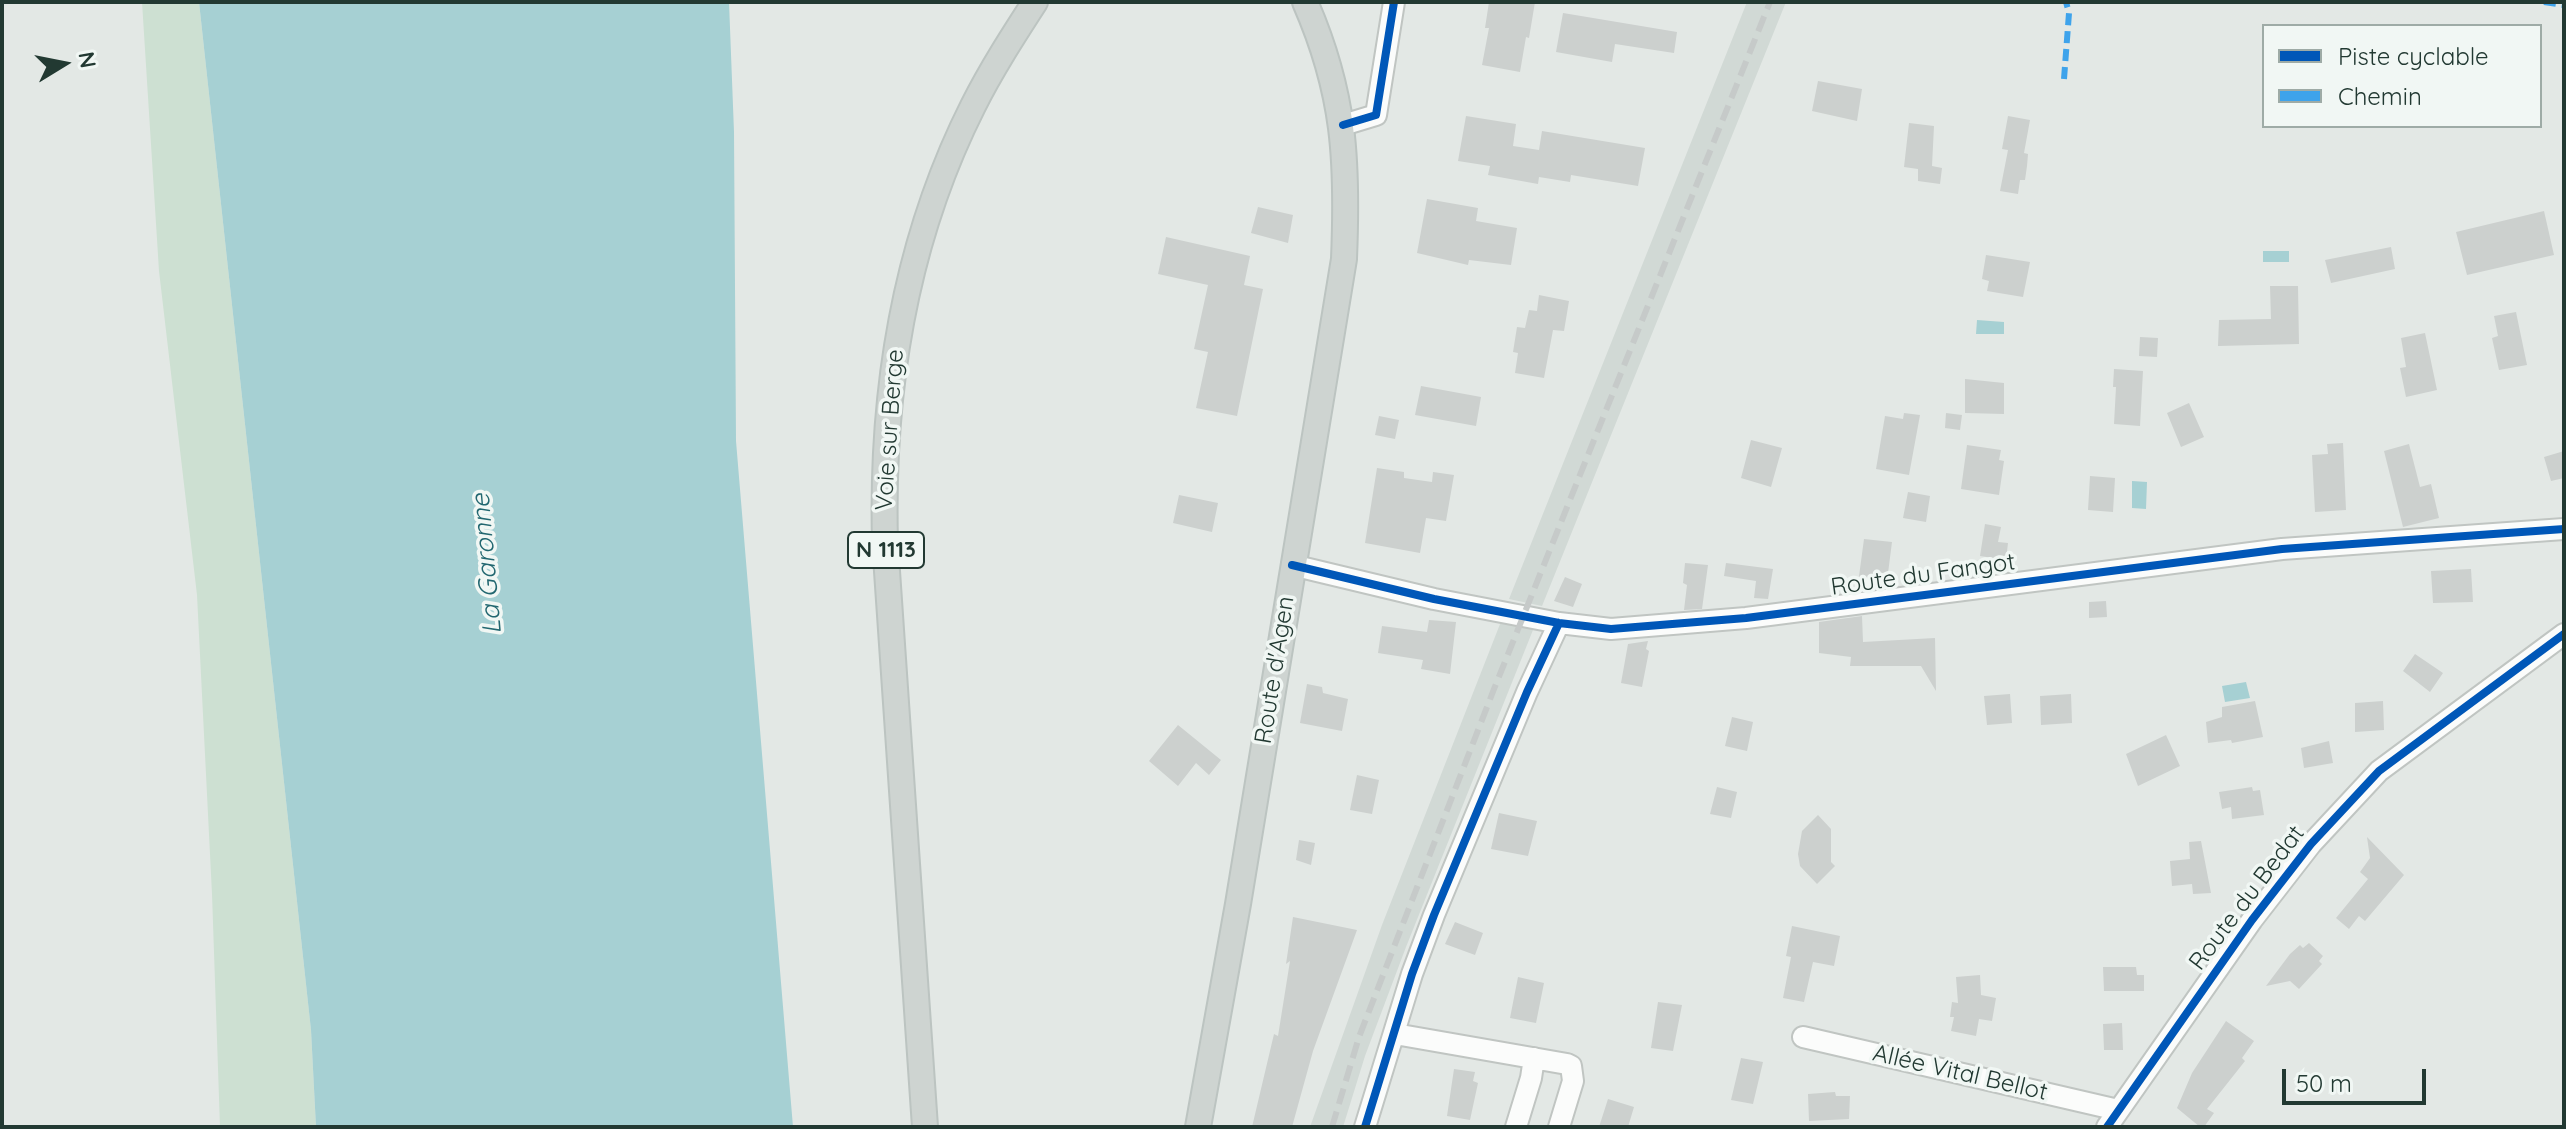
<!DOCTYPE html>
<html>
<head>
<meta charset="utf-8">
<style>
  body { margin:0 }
  #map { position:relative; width:2566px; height:1129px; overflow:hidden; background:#e3e8e5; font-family:Quicksand,sans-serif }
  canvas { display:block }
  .frame { position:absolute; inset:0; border:4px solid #223932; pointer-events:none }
  .legend { position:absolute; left:2262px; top:24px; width:280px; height:104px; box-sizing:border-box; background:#f1f7f4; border:2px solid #9eaba6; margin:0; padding:10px 14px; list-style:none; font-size:24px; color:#223932 }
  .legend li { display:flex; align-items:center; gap:16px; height:40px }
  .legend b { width:40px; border:2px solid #9eaba6 }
  .north { position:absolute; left:24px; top:24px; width:80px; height:80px; -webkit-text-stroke:6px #f1f7f4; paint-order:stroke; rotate:80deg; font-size:22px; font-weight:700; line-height:32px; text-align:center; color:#223932 }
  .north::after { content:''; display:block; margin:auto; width:28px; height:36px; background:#223932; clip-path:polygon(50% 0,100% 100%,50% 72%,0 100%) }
  .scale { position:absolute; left:2282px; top:1069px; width:144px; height:36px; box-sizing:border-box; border:4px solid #223932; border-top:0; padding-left:10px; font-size:24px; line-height:28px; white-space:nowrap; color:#223932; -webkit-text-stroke:6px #f1f7f4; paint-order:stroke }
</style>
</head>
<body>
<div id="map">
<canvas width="2566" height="1129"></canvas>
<div class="frame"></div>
<ul class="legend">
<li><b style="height:10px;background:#0057b8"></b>Piste cyclable</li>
<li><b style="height:10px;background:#3ea3eb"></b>Chemin</li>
</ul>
<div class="north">N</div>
<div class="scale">50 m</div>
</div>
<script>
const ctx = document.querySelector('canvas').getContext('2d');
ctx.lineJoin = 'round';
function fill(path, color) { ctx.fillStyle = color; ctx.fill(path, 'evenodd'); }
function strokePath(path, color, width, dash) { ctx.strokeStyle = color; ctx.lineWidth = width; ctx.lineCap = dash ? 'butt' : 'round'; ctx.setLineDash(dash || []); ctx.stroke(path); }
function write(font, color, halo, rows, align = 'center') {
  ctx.font = font + ' Quicksand,sans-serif'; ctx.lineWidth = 7; ctx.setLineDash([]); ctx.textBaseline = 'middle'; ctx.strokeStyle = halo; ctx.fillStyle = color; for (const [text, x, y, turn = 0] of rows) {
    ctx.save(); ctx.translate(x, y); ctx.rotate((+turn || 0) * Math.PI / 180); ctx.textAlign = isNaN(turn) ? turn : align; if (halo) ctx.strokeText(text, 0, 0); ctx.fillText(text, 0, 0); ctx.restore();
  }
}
fill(new Path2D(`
  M1747,2H1786L1542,606L1509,599Z
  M1502,619L1535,625L1406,947L1365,1056L1343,1127H1310L1382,925Z`), '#d1d9d5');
fill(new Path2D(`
  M142,2H199L311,1030L316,1127H220L212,894L197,595L159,271Z`), '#cde0d2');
fill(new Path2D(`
  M199,2H729L734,132L736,441L793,1127H316L311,1030Z
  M2263,251H2289V262H2263Z
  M1977,320L2004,322V334H1976Z
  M2132,481L2147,482L2146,509L2132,508Z
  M2246,682L2250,698L2225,702L2222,686Z`), '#a6d0d3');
fill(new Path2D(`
  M1489,2H1535L1529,38L1526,37L1520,72L1482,65L1489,28H1485Z
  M1563,13L1677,32L1674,53L1615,44L1612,62L1556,52Z
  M1818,81L1862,89L1857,121L1812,111Z
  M1466,116L1516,124L1513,146L1539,150L1542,131L1645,148L1638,186L1571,175L1570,182L1539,177L1538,184L1488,175L1490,166L1458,161Z
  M2008,116L2030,120L2024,153L2028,154L2027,166L2025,180H2020L2018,194L2000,191L2008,150L2002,149Z
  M1909,123L1934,126L1932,166L1942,168L1940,184L1918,181V169L1904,167Z
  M1427,199L1478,208L1476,221L1517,228L1511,265L1469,260L1468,265L1417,253Z
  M1258,207L1293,215L1288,243L1251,233Z
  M2544,211L2554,255L2467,275L2456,232Z
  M1166,237L1250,256L1244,285L1263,289L1237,416L1196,408L1208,352L1194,349L1208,285L1158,274Z
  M2391,247L2395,269L2331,283L2325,260Z
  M1986,255L2030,262L2023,297L1987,291L1989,281L1982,279Z
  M2270,286H2298L2299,344L2218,346L2219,320L2271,319Z
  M1539,295L1569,301L1564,331L1553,330L1544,378L1515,373L1518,353L1513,352L1517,327L1525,328L1529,310L1537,311Z
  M2516,312L2527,365L2499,370L2492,338L2498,336L2494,316Z
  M2425,333L2437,390L2406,397L2400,368L2406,367L2401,338Z
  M2140,337L2158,338L2157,357L2139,356Z
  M2114,369L2143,371L2140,426L2114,424L2116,387H2113Z
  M1965,379L2004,383V414L1965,413Z
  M1421,386L1481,397L1476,426L1415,415Z
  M2189,403L2204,437L2181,447L2167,413Z
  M1904,413L1920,415L1909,475L1876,469L1885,416L1903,419Z
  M1946,413L1962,415L1960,430L1945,428Z
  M1379,416L1399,420L1395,439L1375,435Z
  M1751,440L1782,448L1771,487L1741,478Z
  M2343,443L2346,510L2315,512L2312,455L2328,454L2327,444Z
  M2409,444L2420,487L2431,484L2439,518L2403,527L2384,451Z
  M1967,445L2001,450L1999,460L2004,461L1999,495L1961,489Z
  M2564,451V478L2551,481L2544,457Z
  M1377,468L1404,472V478L1432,482L1433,472L1454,475L1446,521L1426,518L1420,553L1365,543Z
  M2090,476L2115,478L2113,512L2088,510Z
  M1908,492L1930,496L1926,522L1903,518Z
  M1179,495L1218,503L1212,532L1173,523Z
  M1985,524L2001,527L1998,542L2008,543L2006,560L1980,556Z
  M1864,539L1892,542L1887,581L1877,580L1876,588L1857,591Z
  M1685,563L1708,565L1702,609L1684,610L1687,585L1683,583Z
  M1726,563L1773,569L1768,599L1754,598L1756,581L1724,576Z
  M2471,569L2473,602L2433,603L2431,571Z
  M1565,577L1582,584L1573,607L1554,601Z
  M2106,601L2107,617L2089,618V602Z
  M1862,616L1863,642L1935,638L1936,691L1921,666H1850L1851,657L1819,653V622Z
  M1429,620L1456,622L1450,674L1421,669L1423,660L1378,653L1382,626L1427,632Z
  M1648,641L1646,649L1649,651L1642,687L1621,683L1628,644Z
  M2415,654L2443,673L2430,692L2403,671Z
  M1307,684L1322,687L1323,693L1348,699L1342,731L1300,723Z
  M2010,694L2012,723L1987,725L1984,696Z
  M2071,694L2072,723L2041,725L2040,696Z
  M2255,701L2263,737L2232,743L2231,740L2208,743L2206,722L2222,717V707Z
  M2383,701L2384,730L2355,732V703Z
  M1732,717L1753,722L1747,751L1725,746Z
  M1178,725L1221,760L1209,775L1196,763L1178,786L1149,761Z
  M2166,735L2180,766L2138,786L2126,754Z
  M2329,741L2333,763L2304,768L2301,748Z
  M1357,775L1379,780L1372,814L1350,810Z
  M1717,787L1737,792L1731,818L1710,814Z
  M2252,787L2253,791L2260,790L2264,815L2232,819L2231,807L2222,809L2219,792Z
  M1499,813L1537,821L1528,856L1491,849Z
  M1818,815L1831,829V862L1835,866L1817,884L1800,866L1798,854L1802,831Z
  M2367,837L2404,875L2365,921L2359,916L2349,929L2336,918L2368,879L2360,872L2370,858Z
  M1299,840L1315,843L1311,865L1296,860Z
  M2201,841L2211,893L2193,894L2192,884L2172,886L2170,861L2190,859L2189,842Z
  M1293,917L1357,930L1313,1051L1292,1127H1252L1274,1034L1278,1036L1290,961L1286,964Z
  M1455,922L1483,933L1475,955L1445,944Z
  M1792,926L1840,936L1834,966L1813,962L1804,1002L1783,998L1791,957L1786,956Z
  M2309,943L2323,956L2319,961L2322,964L2299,989L2290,981L2266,986L2290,954L2300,945L2303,948Z
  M2103,967H2136L2137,975H2144V991H2104Z
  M1980,975L1981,995L1996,998L1992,1021L1979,1019L1976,1036L1951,1031L1954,1017H1950L1952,1002L1958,1003L1956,977Z
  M1518,977L1544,983L1536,1023L1510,1018Z
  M1658,1002L1682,1005L1673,1051L1651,1048Z
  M2226,1021L2254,1041L2242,1058L2245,1061L2207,1109L2214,1113L2204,1127H2200L2177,1108L2192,1073Z
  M2122,1023L2123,1050H2104L2103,1024Z
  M1741,1058L1763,1062L1753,1104L1731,1100Z
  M1454,1069L1475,1072L1473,1081L1478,1083L1470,1120L1447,1116Z
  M1835,1092L1836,1096H1850L1849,1119L1809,1121L1808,1094Z
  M1608,1099L1634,1107L1628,1127H1599Z`), '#ccd0ce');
const minor = new Path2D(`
  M1343,125L1376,115L1394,2
  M1292,565L1434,599L1559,623L1611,629L1746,618L2282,549L2564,529
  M1395,1034L1567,1064L1571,1066L1573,1081L1559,1127
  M1803,1037L2118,1110
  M1365,1127L1412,974L1434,915L1527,692L1559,623
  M1516,1127L1531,1078L1534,1058
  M2107,1127L2252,920L2311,844L2379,771L2564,634`);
const major = new Path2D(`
  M925,1127L885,542C881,391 904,243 973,106C991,70 1013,36 1035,2
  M1198,1127L1238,904L1344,259C1348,161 1345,93 1305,2`);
strokePath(minor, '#c0c5c2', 24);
strokePath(major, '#bcc4c1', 28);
strokePath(minor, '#fbfcfb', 20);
strokePath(major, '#ced4d1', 24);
strokePath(new Path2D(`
  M1332,1127L1359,1037L1494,689L1770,2`), '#c6cac9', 6, [16, 8]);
strokePath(new Path2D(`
  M2544,2L2564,5
  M2064,79L2069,13L2066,2`), '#3ea3eb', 6, [12, 6]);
strokePath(new Path2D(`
  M1343,125L1376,115L1394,2
  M1292,565L1434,599L1559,623L1611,629L1746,618L2282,549L2564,529
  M1365,1127L1412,974L1434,915L1527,692L1559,623
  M2107,1127L2252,920L2311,844L2379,771L2564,634`), '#0057b8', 8);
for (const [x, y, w] of [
  [886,550,76]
]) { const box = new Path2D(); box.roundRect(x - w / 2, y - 18, w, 36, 6); ctx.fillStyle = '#f1f7f4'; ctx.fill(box); strokePath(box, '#223932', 2); }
write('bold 22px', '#223932', null, [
  ["N 1113",886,550]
]);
write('24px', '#223932', '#f1f7f4', [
  ["Voie sur Berge",890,430,-86],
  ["Route du Fangot",1923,575,-8],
  ["Route d'Agen",1275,670,-81],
  ["Route du Bedat",2247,898,-53],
  ["Allée Vital Bellot",1960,1073,13]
]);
write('italic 26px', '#226770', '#f1f7f4', [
  ["La Garonne",487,564,-95]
]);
</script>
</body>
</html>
